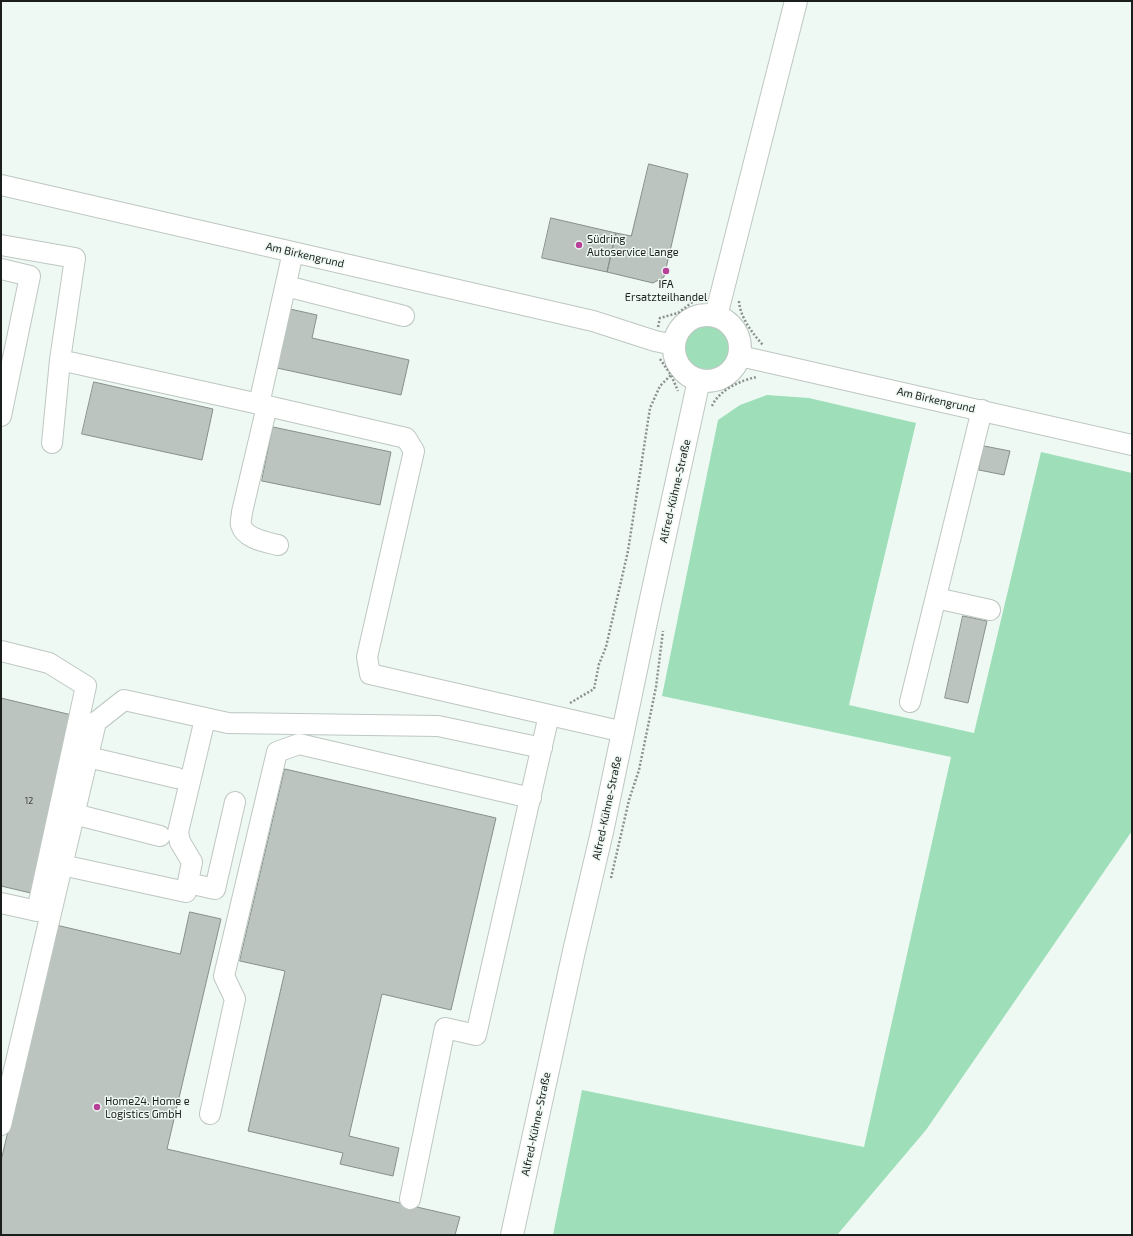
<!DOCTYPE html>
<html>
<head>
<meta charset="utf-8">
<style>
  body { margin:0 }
  #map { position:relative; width:1133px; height:1236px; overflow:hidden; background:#eff9f3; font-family:"Exo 2",sans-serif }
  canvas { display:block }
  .frame { position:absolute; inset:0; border:2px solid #1a1e1c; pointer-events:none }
</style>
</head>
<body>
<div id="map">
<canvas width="1133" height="1236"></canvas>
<div class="frame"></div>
</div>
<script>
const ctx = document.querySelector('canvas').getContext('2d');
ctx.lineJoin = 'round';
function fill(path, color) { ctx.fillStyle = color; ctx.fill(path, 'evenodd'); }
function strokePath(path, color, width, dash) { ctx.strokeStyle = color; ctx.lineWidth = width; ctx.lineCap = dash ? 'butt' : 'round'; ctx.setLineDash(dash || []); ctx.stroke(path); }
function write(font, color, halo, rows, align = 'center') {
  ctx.font = font + ' "Exo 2",sans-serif'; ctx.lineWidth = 3; ctx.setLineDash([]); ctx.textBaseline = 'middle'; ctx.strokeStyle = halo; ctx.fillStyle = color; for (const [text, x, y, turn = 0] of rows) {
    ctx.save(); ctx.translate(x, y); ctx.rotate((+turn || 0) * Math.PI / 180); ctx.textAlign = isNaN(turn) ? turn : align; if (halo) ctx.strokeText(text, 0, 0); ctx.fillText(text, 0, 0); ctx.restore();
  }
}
fill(new Path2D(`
  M681 347a26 26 0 1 1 52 0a26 26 0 1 1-52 0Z
  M767,395L809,398L916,423L849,705L974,733L1041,452L1132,473V831L926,1130L837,1235H553L582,1090L864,1147L951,757L662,696L718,420L740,405Z`), '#9edfba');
const building = new Path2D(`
  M649,164L688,174L664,277L653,283L607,272L616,233L631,236Z
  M551,218L616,233L607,272L542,258Z
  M290,309L317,315L312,338L409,360L401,395L277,368Z
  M94,382L213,409L202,460L82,434Z
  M273,427L391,452L380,505L262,481Z
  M984,446L1010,451L1004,475L979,470Z
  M963,616L987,621L968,703L945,698Z
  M1,698L76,716L35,894L1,886Z
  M285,769L496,818L451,1010L382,994L349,1136L399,1148L393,1176L340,1164L343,1153L248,1131L285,971L240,961Z
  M190,912L221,919L167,1149L460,1217L455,1235H1V1161L56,925L180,954Z`);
fill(building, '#bbc4bf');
strokePath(building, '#878f8a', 1);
const minor = new Path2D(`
  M1,185L593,321L655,341L674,345
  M1,245L75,258L60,360L52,443
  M293,252L259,404L406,438L414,451L367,657L370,674L624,732
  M1,269L30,276L1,416
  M286,286L404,316
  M740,356L1132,445
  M60,360L259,404
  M267,406L242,512C242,516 240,521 241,525C245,539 266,542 278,545
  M936,598L990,610
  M1,651L49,663L86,686L37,911L1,903
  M910,702L982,410
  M88,757L177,778
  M74,814L160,836
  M62,865L186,892L192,862L180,842L178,832L205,719
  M188,883L215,889L235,802
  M210,1114L235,999L224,976L277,752L299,744L531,798
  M1,1125L96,722L124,700L228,723L438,726L542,748
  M410,1199L445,1028L476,1035L549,715`);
const major = new Path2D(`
  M674 348a33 33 0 1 1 66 0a33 33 0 1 1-66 0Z
  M716,316L796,1
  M512,1235L574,951L602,832L649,608L699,380`);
strokePath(minor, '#bec7c1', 22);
strokePath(major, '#bec7c1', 24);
strokePath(new Path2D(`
  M739,301C740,317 752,333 763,345
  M658,327L660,318L678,313L703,294
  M660,359L671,375L678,391
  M712,406C719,390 741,380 757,377
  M570,703L594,689L599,664L606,647L628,551L650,408L660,386L671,375
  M611,878L629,800L639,770L656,687L663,631`), '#8a918d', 2.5, [2, 2]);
strokePath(minor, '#fff', 20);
strokePath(major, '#fff', 22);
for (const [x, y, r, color] of [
  [579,245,4,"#b74199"],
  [666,271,4,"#b74199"],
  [97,1107,4,"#b74199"]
]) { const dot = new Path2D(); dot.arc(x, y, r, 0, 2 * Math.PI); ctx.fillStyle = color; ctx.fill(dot); strokePath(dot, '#eff9f3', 1.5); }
write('9px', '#424845', null, [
  ["12",29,801]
]);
write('11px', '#1a1e1c', '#eff9f3', [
  ["Südring",587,239],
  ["Autoservice Lange",587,252],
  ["IFA",666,284,"center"],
  ["Ersatzteilhandel",666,297,"center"],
  ["Home24. Home e",105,1101],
  ["Logistics GmbH",105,1114]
], 'left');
write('11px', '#1a1e1c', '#eff9f3', [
  ["Am Birkengrund",305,255,13],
  ["Am Birkengrund",936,400,13],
  ["Alfred-Kühne-Straße",675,491,-77],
  ["Alfred-Kühne-Straße",607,808,-78],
  ["Alfred-Kühne-Straße",536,1124,-78]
]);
</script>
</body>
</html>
